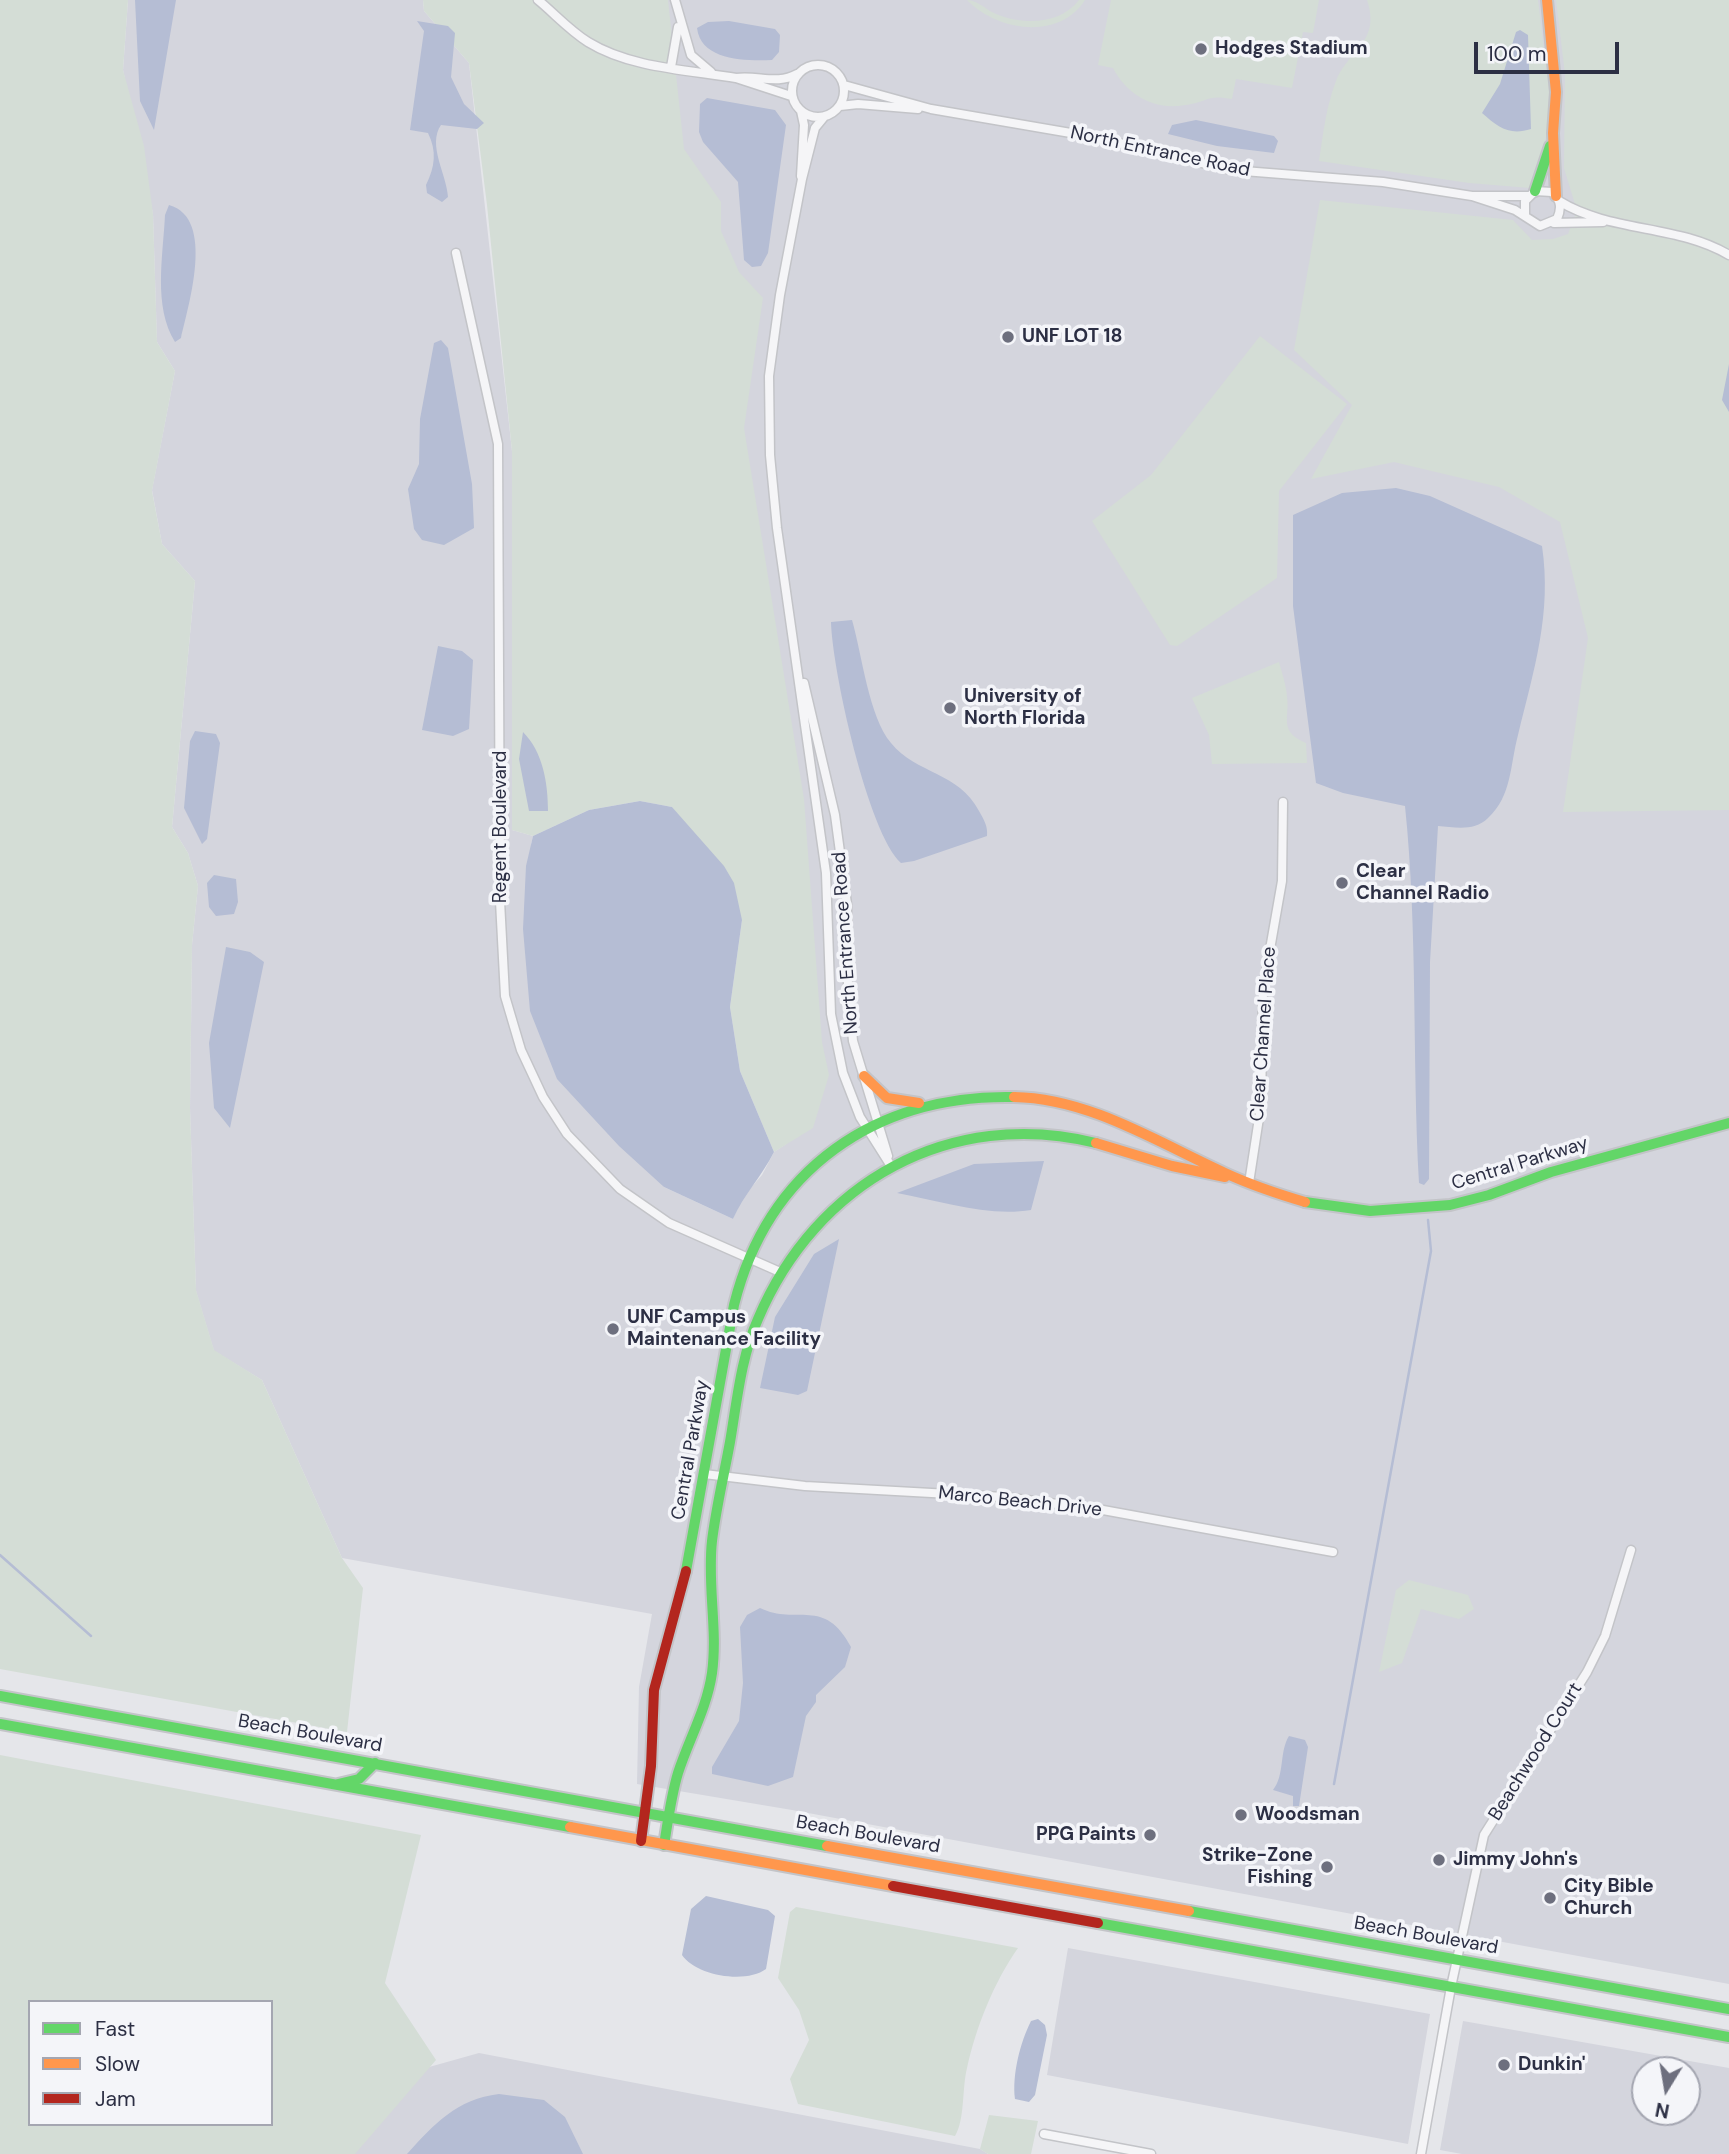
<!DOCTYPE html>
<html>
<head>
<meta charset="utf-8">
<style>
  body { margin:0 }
  #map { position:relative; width:1729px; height:2154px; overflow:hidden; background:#e5e6ea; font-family:"DM Sans",sans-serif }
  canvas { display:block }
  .legend { position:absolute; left:28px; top:2000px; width:245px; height:126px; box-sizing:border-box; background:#f4f5f9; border:2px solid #a4a6b1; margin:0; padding:9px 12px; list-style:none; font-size:21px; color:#2c2f44 }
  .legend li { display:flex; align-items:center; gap:14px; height:35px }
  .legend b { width:35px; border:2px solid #a4a6b1 }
  .north { position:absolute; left:1631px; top:2056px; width:70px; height:70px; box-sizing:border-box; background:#f4f5f9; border:2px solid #a4a6b1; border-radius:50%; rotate:191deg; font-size:19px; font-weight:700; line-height:28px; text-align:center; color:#2c2f44 }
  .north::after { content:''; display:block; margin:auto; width:24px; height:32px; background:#6d6f7e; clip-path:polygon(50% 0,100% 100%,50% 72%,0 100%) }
  .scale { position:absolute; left:1474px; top:42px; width:145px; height:32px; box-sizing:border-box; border:4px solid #2c2f44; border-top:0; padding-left:9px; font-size:21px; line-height:24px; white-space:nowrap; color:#2c2f44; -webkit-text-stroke:5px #f4f5f9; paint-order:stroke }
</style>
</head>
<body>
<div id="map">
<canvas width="1729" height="2154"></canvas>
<ul class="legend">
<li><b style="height:9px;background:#63d668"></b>Fast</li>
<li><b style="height:9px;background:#ff974d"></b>Slow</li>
<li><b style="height:9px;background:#b3261e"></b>Jam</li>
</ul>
<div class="north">N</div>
<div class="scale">100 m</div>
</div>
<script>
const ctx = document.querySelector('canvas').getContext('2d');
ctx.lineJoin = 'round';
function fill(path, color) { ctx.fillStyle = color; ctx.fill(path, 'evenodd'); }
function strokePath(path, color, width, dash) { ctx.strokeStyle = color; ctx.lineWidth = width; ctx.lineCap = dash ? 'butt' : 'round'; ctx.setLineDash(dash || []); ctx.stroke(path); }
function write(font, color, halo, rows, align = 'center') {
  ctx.font = font + ' "DM Sans",sans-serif'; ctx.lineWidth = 7; ctx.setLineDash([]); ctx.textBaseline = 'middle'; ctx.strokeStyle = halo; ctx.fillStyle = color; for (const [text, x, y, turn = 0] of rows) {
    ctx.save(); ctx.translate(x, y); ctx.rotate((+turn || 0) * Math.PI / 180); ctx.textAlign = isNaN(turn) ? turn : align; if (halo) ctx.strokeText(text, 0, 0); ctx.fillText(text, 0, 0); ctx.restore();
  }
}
fill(new Path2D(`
  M128,0H423L424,11L469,63L512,451V830L533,836L531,844L664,1187L733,1219L742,1198L762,1175L774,1152L786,1144L570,0H1729V1984L792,1810L637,1784L639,1687L652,1614L342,1558L262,1380L214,1351L196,1291L190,1108L192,945L198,886L188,853L172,827L195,581L162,544L152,490L175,371L157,342L153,214L123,70Z
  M1068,1948L1430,2014L1408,2144L1047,2075Z
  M1463,2021L1729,2068V2154H1462L1440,2150ZM1645,2070H1687V2112H1645Z
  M479,2053L980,2149L988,2154H311L358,2087Z`), '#d4d5dd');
fill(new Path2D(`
  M0,0H128L123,70L144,146L153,214L157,342L175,371L152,491L162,544L195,581L172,827L188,853L198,886L192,945L190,1108L196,1290L214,1350L262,1380L342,1558L363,1588L347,1732L0,1669Z
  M423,0H668L684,149L721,202V231L739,272L763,298L744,428L804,799L822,1042L829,1075L813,1128L774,1152L740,1071L730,1007L742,920L672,807L640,801L589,810L533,836L512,830V451L487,205L469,63L424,11Z
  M967,0C978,0 986,10 996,14C1023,25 1060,25 1079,0H1085C1059,41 997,31 967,0Z
  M1111,0H1319L1313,33L1303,32L1292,88L1236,79L1232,99C1207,94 1208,102 1185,105C1155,111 1127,95 1113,68L1098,65Z
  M1367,0H1538L1549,90L1548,131L1530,188L1469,183L1319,161C1323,134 1326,107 1336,81C1349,49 1381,42 1367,0Z
  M1556,0H1729V810L1563,812L1588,638L1560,522L1499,487L1394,462L1311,479L1352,405L1294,350L1320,200L1513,220L1532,240L1553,239L1568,234L1577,211L1564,168L1565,74Z
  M1260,336L1347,404L1279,491L1277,578L1177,646L1170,645L1092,521L1151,475Z
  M1279,662C1282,673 1286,685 1287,696C1290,719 1278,731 1306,743L1307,763L1212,764L1209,735L1192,698Z
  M1409,1580L1468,1595L1474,1609L1459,1619L1421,1609L1402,1663L1379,1672L1396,1590Z
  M0,1755L421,1835L385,1983L436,2060L355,2154H0ZM30,2002H271V2124H30Z
  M796,1907L1018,1948C994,1982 976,2027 967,2068C962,2088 965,2120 955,2136L798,2104L790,2079L809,2040L799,2010L778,1978L790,1912Z
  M989,2115L1038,2121L1031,2154H988L980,2149Z`), '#d4ddd6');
fill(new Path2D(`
  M135,0H176L154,130L140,101Z
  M417,21L448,26L455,33L451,77L464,104L484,123L477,129L441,125C427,145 447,175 448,197L442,202L427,193L426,185C435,167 437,151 428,133L410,130L424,31Z
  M729,21L775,29L780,35L779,52L772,60C746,61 701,61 697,28L708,22Z
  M1520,30L1528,35L1531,129C1509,136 1498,127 1482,113L1500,84L1516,32Z
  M707,98L775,110L786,125L768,253L761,266L752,267L744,260L738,182L703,142L699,132L700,104Z
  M1196,120L1274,136L1278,141L1274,153L1217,146L1168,134L1172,125Z
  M169,205C216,218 188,306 181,338L175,342C153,306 163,257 165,215Z
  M441,340L448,348L472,484L474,528L444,545L422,540L414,529L408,489L419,464L420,419L434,343Z
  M1729,364V412L1722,400Z
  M1396,488L1430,496L1542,546C1552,614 1534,669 1518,735C1510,765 1512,796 1488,818C1474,832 1454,827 1438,826L1430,962L1429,1179L1424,1185L1419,1183C1412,1057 1418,932 1405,806L1343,793L1316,783L1293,606V515L1342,493Z
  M852,620C862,655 869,717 891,743C916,774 959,772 979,811C984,820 988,826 987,836L914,861L901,863C868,833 832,669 831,622Z
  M438,646L462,651L473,660L469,729L453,736L422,730Z
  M195,731L216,734L220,743L207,839L202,844L184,808L190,741Z
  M523,732C543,752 548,783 548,811H529L519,759Z
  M640,801L672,807L724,866L734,883L742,920L730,1007L740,1071L774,1152C762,1176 744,1194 733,1219L664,1187L619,1146L557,1079L530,1011L523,929L526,866L533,836L589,810Z
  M214,875L236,879L238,902L234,914L216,916L209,907L207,883Z
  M226,947L250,952L264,962L230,1128L214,1108L209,1043Z
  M1044,1161L1031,1210C988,1217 940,1201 897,1193L974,1164Z
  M839,1239L807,1391L798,1395L760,1388L775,1317L814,1254Z
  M760,1608C797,1626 824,1596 851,1647L845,1667L816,1695V1702L806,1716L793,1777L768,1786L712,1774V1767L739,1721L743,1683L740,1627L747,1615Z
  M1289,1736L1305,1740L1308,1747L1299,1806H1293V1796L1273,1790C1285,1775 1279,1752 1289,1736Z
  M706,1896L768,1910L775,1916L766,1969C746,1984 696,1976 682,1955L691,1909Z
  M1038,2019L1045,2025L1047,2035L1035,2095L1029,2102L1015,2099C1012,2075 1020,2043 1031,2021Z
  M499,2094L544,2100L565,2117L583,2154H407C434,2124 457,2099 499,2094Z`), '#b5bdd4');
strokePath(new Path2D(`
  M0,1555L91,1636
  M1334,1784L1431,1251L1428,1220`), '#b5bdd4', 2.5);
const street = new Path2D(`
  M538,0C555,14 569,30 588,42C630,68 688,70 736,78C758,75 777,85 797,74
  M675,0L691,55L711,72
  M792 91a26 26 0 1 1 52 0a26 26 0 1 1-52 0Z
  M671,67L678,27
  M736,78L791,96
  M844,85L931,109L1094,137L1231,170L1383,182L1472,196L1515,210L1540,226L1557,219C1562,208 1561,200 1552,192L1535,191L1525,201V215
  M840,106L858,104L918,109
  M801,111L804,125L801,176
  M824,117L815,128L802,179L780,295L769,376L770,455L777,528L826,873L831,1014L843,1073L860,1117L891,1166
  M1472,196H1529
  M1559,201C1611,233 1677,224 1729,255
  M1554,223L1603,222
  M456,253L498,444L500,901L505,996L521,1050L543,1097L567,1134L620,1189L669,1223L780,1272
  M804,683L835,815L847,904V972L853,1041L888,1156
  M1249,1183L1261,1105L1263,989L1282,881L1283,802
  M704,1474L805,1486L1004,1497L1103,1510L1333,1552
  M1044,2134L1151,2154
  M1421,2154L1451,1987L1484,1835L1587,1672L1605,1636L1631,1550`);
const fast = new Path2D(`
  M1535,191L1550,146
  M1305,1202L1370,1211L1450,1205L1489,1195L1551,1172L1729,1123
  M686,1571L734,1305C768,1169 876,1094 1014,1097
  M0,1696L827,1846
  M0,1724L570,1827
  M338,1784L359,1779L375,1763
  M664,1845C668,1821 671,1796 678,1773C689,1739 707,1708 712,1673C718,1629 707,1585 712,1541C716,1508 724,1475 730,1442C737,1401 741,1357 758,1319C816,1182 950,1107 1096,1143
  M1189,1911L1729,2009
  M1098,1923L1729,2037`);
const slow = new Path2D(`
  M1547,0L1556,92L1553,133L1556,196
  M864,1076L887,1098L919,1103
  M1014,1097C1089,1098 1159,1143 1225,1173C1251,1185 1278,1194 1305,1202
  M1096,1143L1172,1166L1225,1177
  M570,1827L893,1886
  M827,1846L1189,1911`);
const jam = new Path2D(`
  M641,1841L651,1766L654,1690L686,1571
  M893,1886L1098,1923`);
strokePath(street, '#c3c4c8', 11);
strokePath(fast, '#c3c4c8', 14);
strokePath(slow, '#c3c4c8', 14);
strokePath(jam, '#c3c4c8', 14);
strokePath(street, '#f5f5f7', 8);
strokePath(fast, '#63d668', 10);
strokePath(slow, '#ff974d', 10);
strokePath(jam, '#b3261e', 10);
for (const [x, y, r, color] of [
  [1201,49,7,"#6d6f7e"],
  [1008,337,7,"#6d6f7e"],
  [950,708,7,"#6d6f7e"],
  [1342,883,7,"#6d6f7e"],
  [613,1329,7,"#6d6f7e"],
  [1241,1815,7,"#6d6f7e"],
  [1150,1835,7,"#6d6f7e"],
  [1439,1860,7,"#6d6f7e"],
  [1327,1867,7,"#6d6f7e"],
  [1550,1898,7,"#6d6f7e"],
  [1504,2065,7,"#6d6f7e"]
]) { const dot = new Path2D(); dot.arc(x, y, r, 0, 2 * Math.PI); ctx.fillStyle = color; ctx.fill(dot); strokePath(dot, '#f4f5f9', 2.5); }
write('bold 19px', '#2c2f44', '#f4f5f9', [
  ["Hodges Stadium",1215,49],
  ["UNF LOT 18",1022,337],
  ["University of",964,697],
  ["North Florida",964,719],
  ["Clear",1356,872],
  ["Channel Radio",1356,894],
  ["UNF Campus",627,1318],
  ["Maintenance Facility",627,1340],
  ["Woodsman",1255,1815],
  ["PPG Paints",1136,1835,"right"],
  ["Strike-Zone",1313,1856,"right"],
  ["Fishing",1313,1878,"right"],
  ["Jimmy John's",1453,1860],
  ["City Bible",1564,1887],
  ["Church",1564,1909],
  ["Dunkin'",1518,2065]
], 'left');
write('19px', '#2c2f44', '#f4f5f9', [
  ["North Entrance Road",1160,152,12],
  ["Regent Boulevard",501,827,-90],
  ["North Entrance Road",846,943,-94],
  ["Clear Channel Place",1264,1034,-86],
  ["Central Parkway",1520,1164,-17],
  ["Central Parkway",691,1450,-80],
  ["Marco Beach Drive",1020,1502,6],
  ["Beach Boulevard",310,1734,10],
  ["Beachwood Court",1536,1752,-58],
  ["Beach Boulevard",868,1835,10],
  ["Beach Boulevard",1426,1936,10]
]);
</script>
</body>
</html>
